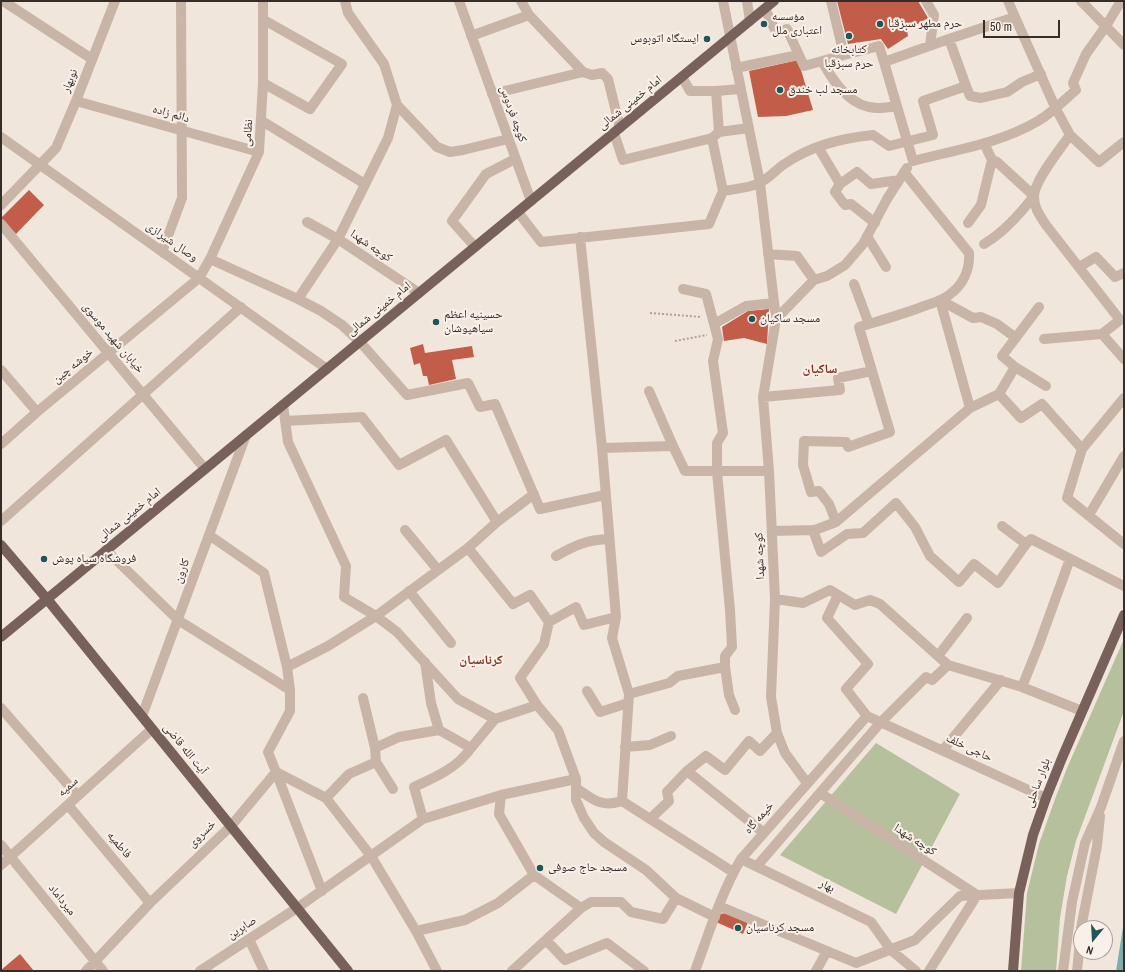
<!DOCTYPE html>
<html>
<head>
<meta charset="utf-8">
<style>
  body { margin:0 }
  #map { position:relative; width:1125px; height:972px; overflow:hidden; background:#f1e6dc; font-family:"Archivo Narrow",sans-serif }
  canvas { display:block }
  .frame { position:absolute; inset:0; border:2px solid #362c28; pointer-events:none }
  .north { position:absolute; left:1073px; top:920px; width:40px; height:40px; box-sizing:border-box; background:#f9f0e9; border:1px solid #aba29c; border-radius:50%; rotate:198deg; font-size:11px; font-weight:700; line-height:16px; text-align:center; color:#362c28 }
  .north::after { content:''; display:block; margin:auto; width:14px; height:18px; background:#1f5756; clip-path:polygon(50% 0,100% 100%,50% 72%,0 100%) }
  .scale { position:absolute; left:983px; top:20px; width:77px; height:18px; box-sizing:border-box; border:2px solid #362c28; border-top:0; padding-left:5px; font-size:12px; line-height:14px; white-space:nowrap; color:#362c28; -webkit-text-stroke:3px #f9f0e9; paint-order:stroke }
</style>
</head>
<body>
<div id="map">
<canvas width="1125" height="972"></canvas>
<div class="frame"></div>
<div class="north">N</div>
<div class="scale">50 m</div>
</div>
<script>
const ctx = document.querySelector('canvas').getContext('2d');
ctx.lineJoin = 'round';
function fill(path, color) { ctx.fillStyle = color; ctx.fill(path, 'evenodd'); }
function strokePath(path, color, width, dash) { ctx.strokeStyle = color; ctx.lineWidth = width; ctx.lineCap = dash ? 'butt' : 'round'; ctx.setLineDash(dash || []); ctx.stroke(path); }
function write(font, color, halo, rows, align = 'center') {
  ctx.font = font + ' "Archivo Narrow","Noto Naskh Arabic",sans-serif'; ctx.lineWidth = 4; ctx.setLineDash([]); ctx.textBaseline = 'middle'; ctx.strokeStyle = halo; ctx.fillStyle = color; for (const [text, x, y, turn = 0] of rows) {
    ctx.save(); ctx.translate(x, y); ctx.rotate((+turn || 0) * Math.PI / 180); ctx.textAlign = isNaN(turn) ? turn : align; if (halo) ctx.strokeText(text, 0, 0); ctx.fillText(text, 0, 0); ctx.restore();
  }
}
fill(new Path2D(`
  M1124,639V711L1076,841L1067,876L1060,918L1056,971H1021L1027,893L1039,844L1055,799L1067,768Z
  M876,743L960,794L896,914L780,855Z`), '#b7c09d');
fill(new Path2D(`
  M1124,921V971H1116Z`), '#7caeac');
fill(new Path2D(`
  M837,1H918L928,18L907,30L908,36L888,49L881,39L848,44Z
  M798,60L813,110L786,116L758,117L749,71Z
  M29,190L44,205L16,234L1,218Z
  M769,309L767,344L744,338L724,341L722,327L748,311Z
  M423,344L425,353L472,346L474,357L452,360L456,379L429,385L427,376H423L420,363L414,365L410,348Z
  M727,913L748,922L743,934L716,922L720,914Z
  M20,954L34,971H1V970Z`), '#c25d49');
strokePath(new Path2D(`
  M650,313L702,317
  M675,341L707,335`), '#b59f93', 2, [2, 2]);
strokePath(new Path2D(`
  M3,1L92,59
  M345,1L348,13L384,64L397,105L437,147L450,152L463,150L508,139
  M459,1L531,201
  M521,1L529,15L583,72L592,75L602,73L608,79L620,128
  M723,1L760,183L776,319L763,397L769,471L775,599L771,697L777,733L785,753L807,783
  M747,1L750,21
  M831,1L844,55L879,46L884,62L949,39L1015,17L1008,1
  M926,1L934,15L930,45
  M1081,1L1124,45
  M765,9L776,32L787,29L804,66L822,61
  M1015,17L1055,107L1070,135L1099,162L1124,142
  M471,36L529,15
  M844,55L822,61C834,83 851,108 878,108C884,108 891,107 897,106
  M884,62L913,161
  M736,68L798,55
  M682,77L690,91H716L719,132L712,138L723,191
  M263,83L310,109L342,64L264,20
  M966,86L970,96L981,98L1007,92L1022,82L1041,74
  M716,91L740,89
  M492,94L583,72
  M76,101L259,152
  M262,121L365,184
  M719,132L749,128
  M614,133L623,160L712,138
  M1070,135C1061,148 1033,182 1034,197C1034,208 1040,216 1046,225L1120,320L1102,334L1124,359
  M1,137L327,369
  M984,143L992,160L997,162L1034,196C1020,214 1003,233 984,244
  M818,147L840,184L857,172L871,184L899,180
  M913,161C955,150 1001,143 1038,121C1052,113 1064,100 1076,90L1073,83L1086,54L1106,26L1121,1
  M840,184L835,192L845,205L851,204L875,223
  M1,205L56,148L76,101L115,1
  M518,212L541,242L709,224L723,191C734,189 750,188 759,183C769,179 777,168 786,163C812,145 843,138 873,135L889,146L933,135L923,101L966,86L949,39
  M307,222L338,239L419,293
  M968,223L981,205L992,160
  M1,224L205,469
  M867,236L886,267
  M580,237L602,448L616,617L612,638L629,694L622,801
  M475,247L452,221L486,174L515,159
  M162,252L182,198L181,1
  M768,254L797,256L814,280
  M210,259L298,299L321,311L342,325L360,342L407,395L468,383L480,407L495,404L540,509L605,495
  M1079,267L1096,257L1115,277L1124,273
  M854,284L869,324
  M683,289L706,294L718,339L713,361L723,433L717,443V472L730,610L732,647L725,656V667L729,695L735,710
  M298,299L338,239L388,138L397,105
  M940,300L970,408
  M940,300L973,318L981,317L997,324L1016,338
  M776,319L814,280L827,276L845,265L863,244L887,199L907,168
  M714,324L746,306L774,303
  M1044,339L1102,334
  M1015,367L1046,386
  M1,370L37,412
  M649,391L673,446
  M999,394L1015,367L1002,356L1039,307
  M763,397L840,390L838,378L872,371
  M1124,398L1082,449L1067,498L1124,544
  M283,405L288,442L346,566L344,597L376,616L397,632L458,699L495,719L537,705
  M285,421L362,417L399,465L446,440L497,522
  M1,444L37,412L199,278L210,259L259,152L263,83V1
  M602,448L673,446L685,471H769
  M1089,515L1124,456
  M1,521L241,307
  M836,522L829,504L819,491L811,492L803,465L804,441L846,442L848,447L890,432L859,327C882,320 904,314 927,305C934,303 942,300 949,295C963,285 970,270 969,253L904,172
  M1002,526L1026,544L1031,539L1124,586
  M405,530L438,570
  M813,530L821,552L847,534L863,533L896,503L915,527L930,556L959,582L974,564L998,583L1026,544
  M772,531L815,530L836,522L970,408L999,394L1021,418L1042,404L1082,449
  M209,535L264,573L287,667L290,690
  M468,548L513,604L530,595L549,622L576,607L584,625L616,617
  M556,556C576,545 586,540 609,539
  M409,591L451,643
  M838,595L827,618L868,664L846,689L867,716L1046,798
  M775,599L803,603L830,590L855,605L870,600L880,604L948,665L1022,687L1082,711
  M549,622L544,644L520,678L537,705L558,730L576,779V800L584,818L594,833L604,842L646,870L676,898
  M938,656L967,618
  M425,662L431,703L439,730L471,748L495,719
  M287,667L328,646L376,616L468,548L497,522L534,494
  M1022,687L1038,647L1070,559
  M587,691L600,712L628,703
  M629,694L669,683L678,676L725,667
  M363,698L375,748L376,762L393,789
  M1,708L78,796
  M142,716L246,435
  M625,747L650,745L671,736
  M375,748L399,737L439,730
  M943,750L1001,680
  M687,771L764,833
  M276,772L326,798L371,856L416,931L437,971
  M276,772L322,891
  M576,788C593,799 601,808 622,801L733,872
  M820,793L977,895
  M501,795L499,814L534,875L581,908
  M326,798L349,774L376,762
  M68,805L150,903
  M423,819L414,787C436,777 457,768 471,748
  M650,819L669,801L667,792L687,771L706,756L725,770L749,741L760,751L777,733
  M1,845L103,971
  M741,859L871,922L891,950L916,971
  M1,865L152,729
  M757,866L881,722L926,677L932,680L948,665
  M719,906L827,951
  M1081,928L1097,846L1100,816
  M416,931L465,920L498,903L534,875
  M249,939L264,971
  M546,940L565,960L607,943L644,971
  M86,971L150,903L231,826L276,772L268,752L290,711V690L178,620L106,550
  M200,971L297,908L423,819L501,795L576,779
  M512,971L581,908L591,902H621L631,912L663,919L676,898L715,917
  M695,971C709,933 721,893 741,859L867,716
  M816,971L827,951L856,963L915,940L960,896L1019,893
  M929,971L977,895
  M1063,971L1072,902L1085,843L1101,807L1124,741
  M1077,971L1081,932`), '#c9b5a8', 10);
strokePath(new Path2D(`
  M1,545L47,599L348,971
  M1,637L774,1
  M1013,971L1019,893L1033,835L1046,798L1062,758L1124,615`), '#78615a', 10);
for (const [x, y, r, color] of [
  [764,24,4,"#1f5756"],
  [880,24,4,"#1f5756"],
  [849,36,4,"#1f5756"],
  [707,39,4,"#1f5756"],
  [780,90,4,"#1f5756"],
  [752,319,4,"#1f5756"],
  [436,322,4,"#1f5756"],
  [44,559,4,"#1f5756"],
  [540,868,4,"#1f5756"],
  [738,928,4,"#1f5756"]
]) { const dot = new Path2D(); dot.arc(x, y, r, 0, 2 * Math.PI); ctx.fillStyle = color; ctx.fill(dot); strokePath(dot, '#f9f0e9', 1.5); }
write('12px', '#362c28', '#f9f0e9', [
  ["مؤسسه",772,17],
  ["اعتباری ملل",772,31],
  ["حرم مطهر سبزقبا",888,24],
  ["ایستگاه اتوبوس",699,39,"right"],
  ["کتابخانه",849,50,"center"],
  ["حرم سبزقبا",849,64,"center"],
  ["مسجد لب خندق",788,90],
  ["حسینیه اعظم",444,315],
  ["سیاهپوشان",444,329],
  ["مسجد ساکیان",760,319],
  ["فروشگاه سیاه پوش",52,559],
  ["مسجد حاج صوفی",548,868],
  ["مسجد کرناسیان",746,928]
], 'left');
write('12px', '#362c28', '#f9f0e9', [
  ["نوبهار",70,81,-69],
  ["امام خمینی شمالی",630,103,-39],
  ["دائم زاده",171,114,16],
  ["کوچه فردوس",513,114,70],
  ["نظامی",248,133,-85],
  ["وصال شیرازی",172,242,35],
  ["کوچه شهدا",371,246,34],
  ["امام خمینی شمالی",379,309,-39],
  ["خیابان شهید موسوی",113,338,50],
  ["خوشه چین",73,366,-39],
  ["امام خمینی شمالی",129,515,-39],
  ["کوچه شهدا",760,556,-92],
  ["کارون",182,571,-70],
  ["حاجی خلف",969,748,25],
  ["آیت الله قاضی",185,749,51],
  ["بلوار ساحلی",1038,783,-69],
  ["سمیه",68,787,-42],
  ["خیمه گاه",759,818,-49],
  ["خسروی",202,834,-44],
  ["کوچه شهدا",915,840,33],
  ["فاطمیه",119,845,50],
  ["بهار",827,886,26],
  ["میرداماد",62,900,51],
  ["صابرین",242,928,-33]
]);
write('bold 13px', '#833324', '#f9f0e9', [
  ["ساکیان",820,370],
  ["کرناسیان",481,661]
]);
</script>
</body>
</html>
